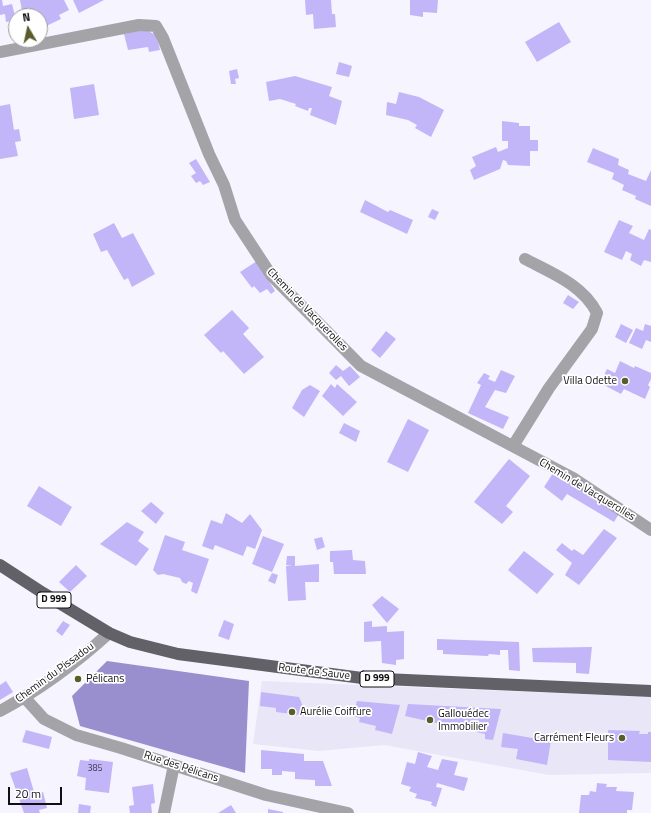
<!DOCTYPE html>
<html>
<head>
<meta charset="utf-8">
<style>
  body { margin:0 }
  #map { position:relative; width:651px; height:813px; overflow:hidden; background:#f6f4ff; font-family:"Titillium Web",sans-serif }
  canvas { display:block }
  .north { position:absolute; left:8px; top:8px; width:40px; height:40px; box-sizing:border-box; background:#fff; border:1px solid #9f9fa1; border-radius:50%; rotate:351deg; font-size:11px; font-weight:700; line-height:16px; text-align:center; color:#100f13 }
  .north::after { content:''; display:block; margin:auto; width:14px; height:18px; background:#5a5d2a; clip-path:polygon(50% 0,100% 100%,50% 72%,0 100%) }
  .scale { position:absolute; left:8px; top:787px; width:54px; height:18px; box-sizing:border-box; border:2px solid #100f13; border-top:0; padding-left:5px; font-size:12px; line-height:14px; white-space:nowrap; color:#100f13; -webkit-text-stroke:3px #fff; paint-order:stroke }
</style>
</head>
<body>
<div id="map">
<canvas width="651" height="813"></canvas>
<div class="north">N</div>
<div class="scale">20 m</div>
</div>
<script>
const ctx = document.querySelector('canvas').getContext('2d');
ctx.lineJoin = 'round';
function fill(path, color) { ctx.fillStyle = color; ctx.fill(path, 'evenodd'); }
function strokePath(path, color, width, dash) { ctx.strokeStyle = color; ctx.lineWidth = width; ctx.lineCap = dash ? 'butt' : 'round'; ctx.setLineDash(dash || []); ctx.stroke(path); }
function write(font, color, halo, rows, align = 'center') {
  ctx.font = font + ' "Titillium Web",sans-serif'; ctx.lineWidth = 3.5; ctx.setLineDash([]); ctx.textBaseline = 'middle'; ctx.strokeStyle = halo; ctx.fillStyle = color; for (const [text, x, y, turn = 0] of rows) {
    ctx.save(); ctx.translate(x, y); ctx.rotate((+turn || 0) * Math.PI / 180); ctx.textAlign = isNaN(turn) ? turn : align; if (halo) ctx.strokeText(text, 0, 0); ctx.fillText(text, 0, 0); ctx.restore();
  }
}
fill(new Path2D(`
  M262,681L651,697V773L549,775L384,745L319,751L253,744Z`), '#e9e6f7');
fill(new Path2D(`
  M107,661L249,681L245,773L80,726L72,696Z`), '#9a8fce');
fill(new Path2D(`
  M0,0H2L3,6L12,4L16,20L6,22L5,14L0,15Z
  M20,0H64L69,10L59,15L61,19L44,27L40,16H23Z
  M73,0H104L79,13Z
  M305,0H331L332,14H335L336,27L314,29L313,14L306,15Z
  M410,0H438L437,13L423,12V17L410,15Z
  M559,22L571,42L537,62L525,42Z
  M145,29L157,36L160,50L149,52L148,47L128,50L124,34Z
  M339,62L352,66L349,77L336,74Z
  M237,69L239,78L235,79L236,84H231L229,71Z
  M295,76L332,87L329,96L342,101L336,125L310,115L312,108H309L308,111L295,106L296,104L280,99L269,101L266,82Z
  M94,84L99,115L74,119L70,88Z
  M399,92L419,97L444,110L431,137L415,128L417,125L408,120L386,115L387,102L396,104Z
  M10,104L14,130L19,129L21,141L15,142L18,156L0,159V106Z
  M502,121L519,123V126H530V140H538V151H530V166L508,165L506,161L503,160L500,169L474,180L470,170L476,166L472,157L496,147L498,152L508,148V141H502Z
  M593,148L619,159L618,165L629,170L628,174L646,181L651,170V206L635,199L636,196L622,190L624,185L612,179L614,173L587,162Z
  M196,159L210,182L203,185L200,181L196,183L191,176L196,173L189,163Z
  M365,200L388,212L390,210L413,220L407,234L360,212Z
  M432,209L439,212L435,220L428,217Z
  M619,220L633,226L629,233L644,240L649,229L651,230V262L644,260L641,266L630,260L632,254L626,251L622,260L604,252Z
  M114,223L122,238L133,233L155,274L132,287L128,278L124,280L107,250L101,252L93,234Z
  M257,261L275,291L271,294L267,289L260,293L254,286L252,288L240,272Z
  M568,295L579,302L573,309L563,303Z
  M232,310L249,328L243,334L264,357L244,374L223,351L221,353L204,335Z
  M621,324L633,330L626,343L615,337Z
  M645,324L651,326V342L646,340L642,349L629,343L636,328L643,331Z
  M386,331L396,339L380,358L371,350Z
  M620,361L634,368L635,366L651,373V379L648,385L650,387L645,399L624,389L621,394L600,383L607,369L615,373Z
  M336,365L343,371L350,366L360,377L349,386L341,376L336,380L329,373Z
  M501,370L515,376L506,393L495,390L485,407L509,417L503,429L468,413L481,385L477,383L484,373L490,376L488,379L495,382Z
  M331,384L335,388L337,384L357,402L343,416L322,396Z
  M310,385L320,391L304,417L292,408L302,390Z
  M408,419L429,430L408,472L387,462Z
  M344,423L360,431L356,442L339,433Z
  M509,459L530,476L506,506L513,512L502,524L474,502Z
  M553,473L620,512L614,522L567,494L562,501L544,487Z
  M39,486L72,507L61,526L27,506Z
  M151,502L164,513L156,524L141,511Z
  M226,513L242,523L250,514L262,530L255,549L247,546L243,556L215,545L213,550L202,546L211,520L222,524Z
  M127,522L144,532L138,541L149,549L136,566L100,544Z
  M604,529L617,538L579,585L565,575L572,563L556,550L562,543L572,551L574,549L583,555Z
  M165,535L185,542L182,550L209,559L197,594L191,591L193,583L189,581L186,584L182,582L180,578L163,574L158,575L153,570Z
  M263,536L284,544L272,572L252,564Z
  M322,537L325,547L317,550L314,539Z
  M352,550L353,560L365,561L366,574H334L333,562H330V551Z
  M524,551L554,574L537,594L508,570Z
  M287,556H295V566L319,564V582H305L306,600L288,601L286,566H292L286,565Z
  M76,565L87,576L70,592L59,582Z
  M272,573L278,575L275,584L268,581Z
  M382,596L399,609L387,623L372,605Z
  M224,620L234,624L229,640L218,636Z
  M63,621L70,625L62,636L56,631Z
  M372,621V627L387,626V632L404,631V659L396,660V665L382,663L381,641L364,642V622Z
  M437,639L519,642L520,671L509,670L508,650H500V655L489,654L488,656L443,654V650H437Z
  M592,647L589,674L576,673V663L533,662L532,648Z
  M6,681L13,692L0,700V685Z
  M261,692L299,697L307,716L276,712V708L260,706Z
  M357,701L400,705L392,734L375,730L376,726L359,722L360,718L353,716Z
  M408,704L501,709L493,740L485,739V734L405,716Z
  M26,730L52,737L49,749L22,742Z
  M608,730L640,731L639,734H648V732H651V762L608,760Z
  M503,733L538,739L539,733L552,734L547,765L516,759L518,749L501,747Z
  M261,750L304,754V761H323L332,786H315V780L295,779V772L282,771V775H272V769H261Z
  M418,752L432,756L427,767L438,770L442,759L458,762L454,775L468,778L464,791L437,783L436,787L442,788L436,807L431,805L432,802L415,798L417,794L409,791L411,787L401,784L407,762L415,764Z
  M89,759L113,762L109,793L85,790L86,778L77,776L80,760L89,761Z
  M27,768L35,795L43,792L47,808L39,810L40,813H24L10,773Z
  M597,783L607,784L606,787H617L616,791L634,792L632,810H627V813H579L581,795H589L590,791L596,792Z
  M153,784L155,803L151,804L152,813H130L129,806L134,805L132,787Z
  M79,804L91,806L90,813H78Z
  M231,805L236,813H218Z
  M268,809L283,812V813H268Z`), '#c2b6f9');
strokePath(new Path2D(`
  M0,52L139,25L156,26L163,38L209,154L224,185L235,220L271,275L361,366L573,478L651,530
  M513,446L549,388L592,329L597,313C583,285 552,273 525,259
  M25,698L44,719L76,735L121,748L266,795L348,813
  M0,711C39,690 76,663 109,633
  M164,813L174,765`), '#a4a4a8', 12);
strokePath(new Path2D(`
  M0,565L43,593L109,633L130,642L178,654L362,678L651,691`), '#626168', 12);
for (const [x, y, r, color] of [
  [625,381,4,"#5a5d2a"],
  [78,679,4,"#5a5d2a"],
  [292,712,4,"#5a5d2a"],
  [430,720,4,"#5a5d2a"],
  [622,738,4,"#5a5d2a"]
]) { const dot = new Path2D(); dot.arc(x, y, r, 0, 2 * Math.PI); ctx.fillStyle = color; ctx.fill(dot); strokePath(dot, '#fff', 1.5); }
write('9px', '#3c394c', null, [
  ["385",95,769]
]);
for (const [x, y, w] of [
  [54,600,34],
  [377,679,34]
]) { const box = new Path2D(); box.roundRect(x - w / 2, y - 8, w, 16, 3); ctx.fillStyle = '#fff'; ctx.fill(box); strokePath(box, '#100f13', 1); }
write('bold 10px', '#100f13', null, [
  ["D 999",54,600],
  ["D 999",377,679]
]);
write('11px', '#100f13', '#fff', [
  ["Chemin de Vacquerolles",307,310,46],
  ["Chemin de Vacquerolles",587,490,31],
  ["Route de Sauve",314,672,7],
  ["Chemin du Pissadou",55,673,-36],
  ["Rue des Pélicans",181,767,18]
]);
write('11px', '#100f13', '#fff', [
  ["Villa Odette",617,381,"right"],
  ["Pélicans",86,679],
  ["Aurélie Coiffure",300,712],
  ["Gallouédec",438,714],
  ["Immobilier",438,727],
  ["Carrément Fleurs",614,738,"right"]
], 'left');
</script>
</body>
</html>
